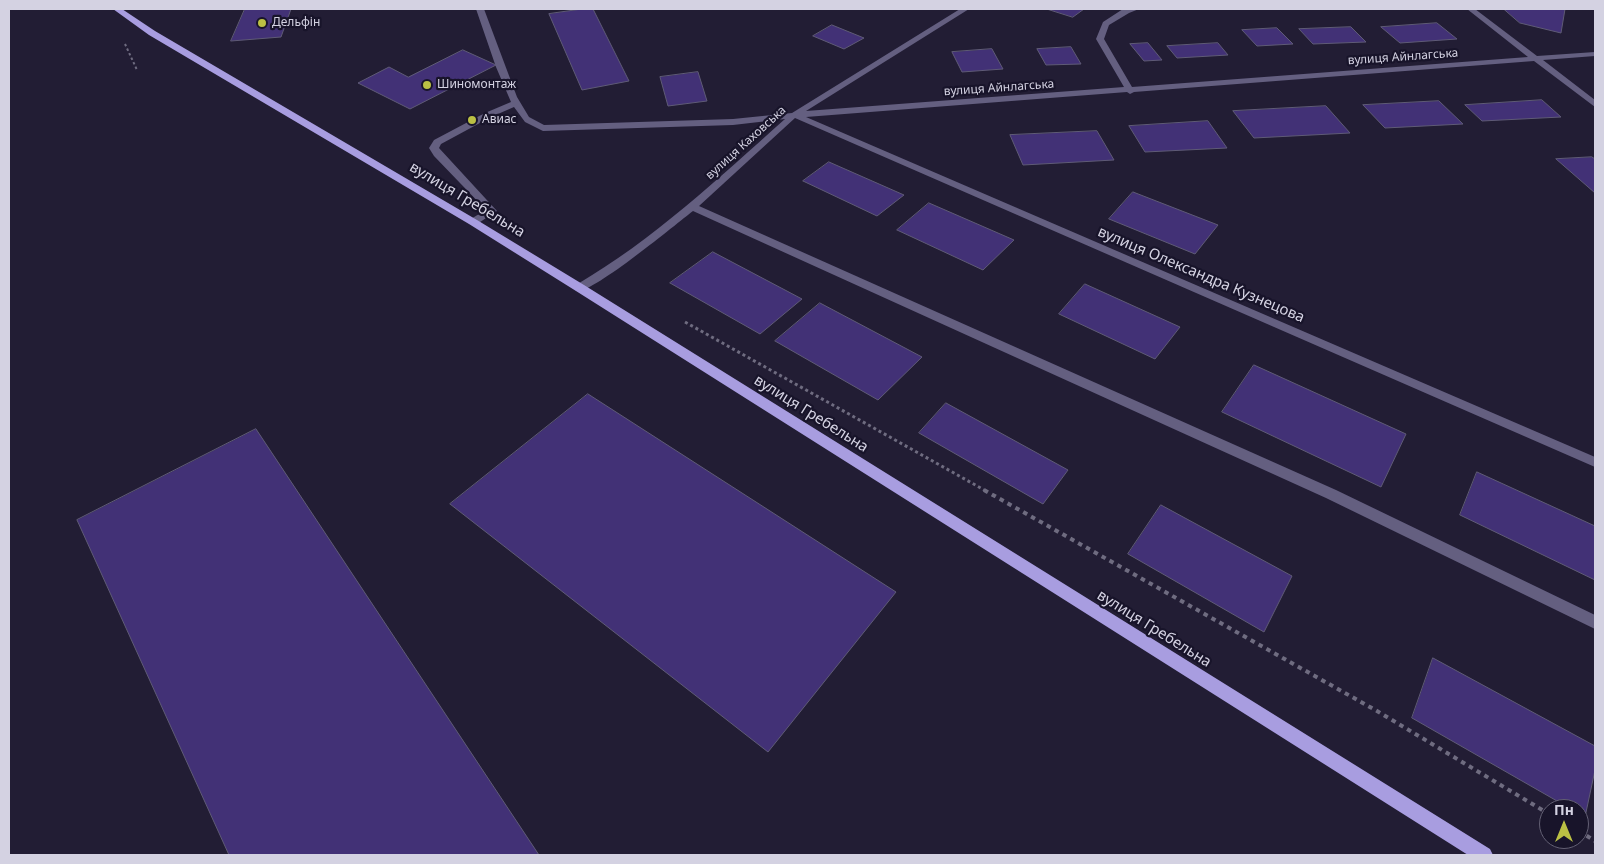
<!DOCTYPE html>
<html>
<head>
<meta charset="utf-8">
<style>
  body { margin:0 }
  #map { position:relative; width:1604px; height:864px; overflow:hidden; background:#221d34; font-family:"Noto Sans",sans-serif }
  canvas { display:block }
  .frame { position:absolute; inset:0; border:10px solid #d4d2e2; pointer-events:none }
  .north { position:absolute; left:1539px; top:799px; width:50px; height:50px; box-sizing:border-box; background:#18142a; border:1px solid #636074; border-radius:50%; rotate:0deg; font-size:14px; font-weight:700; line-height:20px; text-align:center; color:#d4d2e2 }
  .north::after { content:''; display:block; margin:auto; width:18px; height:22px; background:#bbc044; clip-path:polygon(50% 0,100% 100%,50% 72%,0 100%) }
</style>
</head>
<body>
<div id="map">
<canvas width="1604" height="864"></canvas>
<div class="frame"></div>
<div class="north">Пн</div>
</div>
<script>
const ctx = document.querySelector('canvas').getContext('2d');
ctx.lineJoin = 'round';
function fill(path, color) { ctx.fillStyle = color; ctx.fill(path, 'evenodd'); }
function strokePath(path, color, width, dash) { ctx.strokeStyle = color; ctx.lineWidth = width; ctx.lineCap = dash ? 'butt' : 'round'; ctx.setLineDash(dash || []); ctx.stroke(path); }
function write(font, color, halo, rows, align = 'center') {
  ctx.font = font + ' "Noto Sans",sans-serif'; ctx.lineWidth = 4.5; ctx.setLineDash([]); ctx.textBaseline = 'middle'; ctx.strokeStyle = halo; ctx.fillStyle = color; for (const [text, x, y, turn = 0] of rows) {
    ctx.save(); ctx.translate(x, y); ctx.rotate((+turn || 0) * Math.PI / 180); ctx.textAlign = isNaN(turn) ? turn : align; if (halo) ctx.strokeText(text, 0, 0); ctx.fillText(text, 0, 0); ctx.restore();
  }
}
const building = new Path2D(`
  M245,9H291L281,37L231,41Z
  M582,9H593L629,81L582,90L549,14Z
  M1047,9H1084L1073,17Z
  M1504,9H1565L1561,33L1520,23Z
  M1437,23L1457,39L1400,43L1381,27Z
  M832,25L864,38L844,49L813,36Z
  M1351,27L1366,42L1313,44L1299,29Z
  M1277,28L1293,44L1257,46L1242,30Z
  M1148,43L1162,60L1144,61L1130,44Z
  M1218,43L1228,55L1177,58L1167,46Z
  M1071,47L1081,64L1046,65L1037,49Z
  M992,49L1003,69L962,72L952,52Z
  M463,50L496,65L410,109L358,83L389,67L408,77Z
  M698,72L707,101L668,106L660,77Z
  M1542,100L1561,117L1482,121L1465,105Z
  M1439,101L1463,124L1385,128L1363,105Z
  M1326,106L1350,133L1254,138L1233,111Z
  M1208,121L1227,148L1145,152L1129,126Z
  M1097,131L1114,160L1023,165L1010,135Z
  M1592,157L1595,159V193L1556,159Z
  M829,162L904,195L877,216L803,181Z
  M1133,192L1218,225L1195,254L1109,219Z
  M929,203L1014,240L983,270L897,230Z
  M713,252L802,299L760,334L670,283Z
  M1085,284L1180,327L1155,359L1059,314Z
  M820,303L922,357L878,400L775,341Z
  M1254,365L1406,434L1381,487L1222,412Z
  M588,394L896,592L768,752L450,504Z
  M946,403L1068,470L1043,504L919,433Z
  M256,429L539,855H229L77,520Z
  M1477,472L1595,526V580L1460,515Z
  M1161,505L1292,576L1264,632L1128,554Z
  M1433,658L1595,746V770L1585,817L1579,813V809H1571L1412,718Z`);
fill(building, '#423176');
strokePath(building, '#5f5b76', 1);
strokePath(new Path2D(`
  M125,44L137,70`), '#6f6c80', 2, [2.5, 2.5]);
strokePath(new Path2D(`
  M685,322L986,491`), '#6f6c80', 3, [3, 3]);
strokePath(new Path2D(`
  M984,490L1377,711L1549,814
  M1579,831L1595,841`), '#6f6c80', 4, [4.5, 4.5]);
fill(new Path2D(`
  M476,9H484L517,97L529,117L544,125L733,119L792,113L960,9H969L806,111L1124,87L1096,39L1103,22L1123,9H1139L1129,13L1109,25L1104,39L1132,87L1528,57L1467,9H1475L1537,56L1595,52V56L1543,60L1595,100V107L1534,61L1134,92L1130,94L1127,92L806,117L1595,457V467L795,118L699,206L1336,490L1595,615V629L1326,498L693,211C676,224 591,295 576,291L575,288L576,285C653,240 719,178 785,119L733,125L543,131L525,122L514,107L491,117L441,144L439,148L497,211L477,224H469V220L486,210L434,156L429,148L434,140L485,113L511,102L496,67Z`), '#645f80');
fill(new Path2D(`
  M113,9H122L155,31L477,220L584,285L1490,849L1493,855H1468L576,291L469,224L149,35Z`), '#a89de0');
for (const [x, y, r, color] of [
  [262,23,5,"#bbc044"],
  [427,85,5,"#bbc044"],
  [472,120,5,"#bbc044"]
]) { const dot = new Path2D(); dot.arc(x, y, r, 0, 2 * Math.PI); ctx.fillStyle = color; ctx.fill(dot); strokePath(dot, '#18142a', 2); }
write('12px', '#d4d2e2', '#18142a', [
  ["Дельфін",272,23],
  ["Шиномонтаж",437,85],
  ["Авиас",482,120]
], 'left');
write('12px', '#d4d2e2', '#18142a', [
  ["вулиця Айнлагська",1403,57,-4],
  ["вулиця Айнлагська",999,88,-4],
  ["вулиця Каховська",746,143,-42]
]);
write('15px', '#d4d2e2', '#18142a', [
  ["вулиця Гребельна",467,200,31],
  ["вулиця Олександра Кузнецова",1201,275,23],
  ["вулиця Гребельна",811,414,32],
  ["вулиця Гребельна",1154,629,32]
]);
</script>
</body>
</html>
